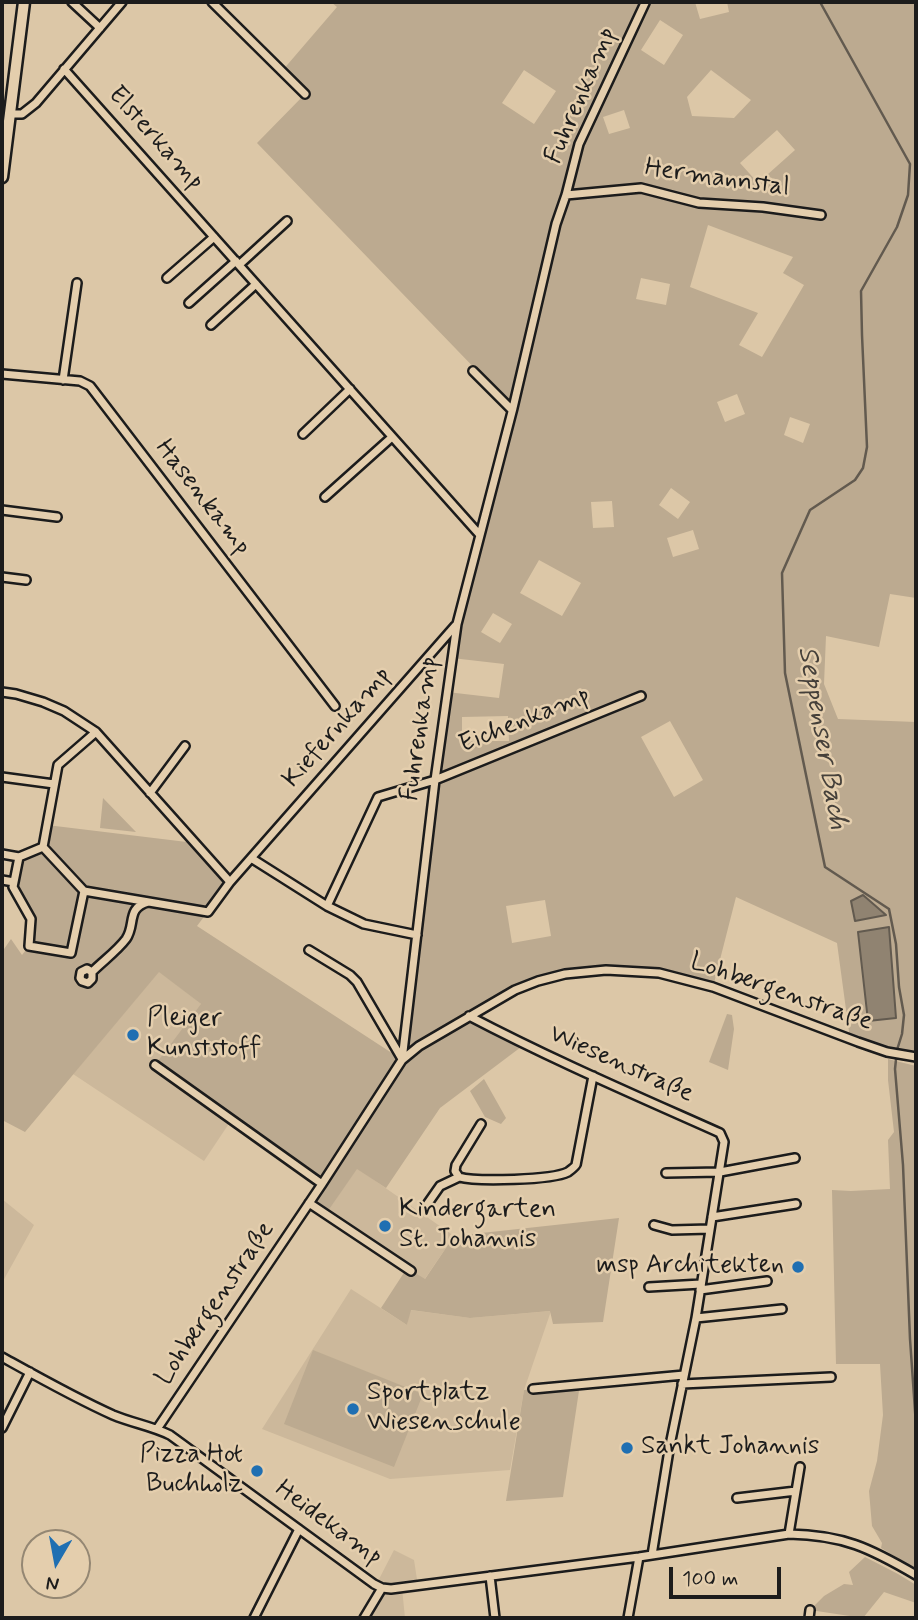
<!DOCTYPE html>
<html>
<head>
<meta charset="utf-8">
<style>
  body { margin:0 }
  #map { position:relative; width:918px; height:1620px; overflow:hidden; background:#dcc7a7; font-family:Mynerve,sans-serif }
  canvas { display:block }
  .frame { position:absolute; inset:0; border:4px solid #1c1c1c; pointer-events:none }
  .north { position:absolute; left:21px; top:1529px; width:70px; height:70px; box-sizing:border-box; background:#e4cead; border:2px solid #948773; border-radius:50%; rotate:190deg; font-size:19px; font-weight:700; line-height:28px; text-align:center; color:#1c1c1c }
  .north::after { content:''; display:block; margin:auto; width:24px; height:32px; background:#1f6fb2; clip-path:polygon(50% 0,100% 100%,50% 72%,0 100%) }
  .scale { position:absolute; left:669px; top:1567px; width:112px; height:32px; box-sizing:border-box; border:4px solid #1c1c1c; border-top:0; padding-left:9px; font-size:21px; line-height:24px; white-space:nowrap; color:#1c1c1c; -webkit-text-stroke:5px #e4cead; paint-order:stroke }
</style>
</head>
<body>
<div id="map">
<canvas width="918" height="1620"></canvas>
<div class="frame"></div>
<div class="north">N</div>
<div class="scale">100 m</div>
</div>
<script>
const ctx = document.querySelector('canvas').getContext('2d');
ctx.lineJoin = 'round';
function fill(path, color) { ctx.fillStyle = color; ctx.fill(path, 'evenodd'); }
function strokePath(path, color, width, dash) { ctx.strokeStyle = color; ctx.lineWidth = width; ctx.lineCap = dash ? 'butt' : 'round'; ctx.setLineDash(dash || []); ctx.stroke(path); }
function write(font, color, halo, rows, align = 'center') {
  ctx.font = font + ' Mynerve,sans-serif'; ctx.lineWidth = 5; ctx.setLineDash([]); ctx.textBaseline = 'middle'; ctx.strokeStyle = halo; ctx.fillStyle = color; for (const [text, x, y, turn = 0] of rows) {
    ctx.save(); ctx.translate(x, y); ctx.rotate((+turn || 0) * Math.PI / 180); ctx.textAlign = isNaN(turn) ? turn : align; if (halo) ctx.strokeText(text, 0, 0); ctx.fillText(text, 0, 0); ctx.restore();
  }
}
fill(new Path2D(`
  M159,971L201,1004L232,1119L204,1161L73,1074Z
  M357,1168L454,1236L424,1280L326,1214Z
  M2,1199L34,1225L2,1283Z
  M351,1289L407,1325L410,1310L470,1318L551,1311L524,1390L510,1470L390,1479L262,1429Z
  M394,1550L414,1560L418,1586L402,1588L405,1618H364L382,1588L376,1585Z`), '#ccb89b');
fill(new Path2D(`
  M331,2H695L700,19L729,12L727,2H916V598L890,594L879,647L826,636L824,684L838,719L916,722V1057L850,1039L837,943L736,897L713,987L658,973L606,970L538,981L470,1015L525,1044L440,1108L386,1188L357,1169L326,1214L309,1203L322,1184L155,1065L201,1004L159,972L25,1132L2,1120V952L11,939L22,955L29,946L31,919L13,887L19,857L43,847L47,825L195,843L230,882L197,926L401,1059L447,692L499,698L504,664L452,658L513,408L257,143L305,94L282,71L337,7ZM660,20L683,35L664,65L641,50ZM524,70L556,91L534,124L502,103ZM711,70L751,100L734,118L692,116L687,97ZM624,110L630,128L609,134L603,117ZM777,130L795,150L758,183L740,163ZM708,225L793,257L783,273L804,285L762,357L739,345L758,313L690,287ZM641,278L670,284L666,305L636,299ZM737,394L745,414L725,422L717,402ZM790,417L810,424L803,443L784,435ZM671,488L690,502L678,519L659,505ZM612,501L614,527L593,528L591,502ZM693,530L699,549L673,557L667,538ZM539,560L581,583L562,616L520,593ZM493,613L512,624L500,643L481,632ZM508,716L509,741H462V717ZM670,721L703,780L674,797L641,737ZM545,900L551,936L512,943L506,906Z
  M103,798L136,832L100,828Z
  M727,1014L732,1015L734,1029L728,1070L709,1062Z
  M888,1059L916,1066V1569L881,1548L882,1543L872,1526L869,1491L877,1461L883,1415L880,1364H836L832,1190L851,1191L890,1189L888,1140L894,1132L888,1080Z
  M484,1079L506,1118L501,1124L485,1117L470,1091Z
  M619,1218L603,1322L553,1324L550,1311L470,1318L411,1310L407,1325L381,1308L407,1268L425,1279L454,1236Z
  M313,1350L423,1394L394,1467L284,1424Z
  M580,1384L563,1497L506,1501L524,1390Z
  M865,1557L898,1574L916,1585V1603L884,1592L863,1618L810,1610L824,1596L844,1584L853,1585L849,1572Z`), '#bcaa90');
const water = new Path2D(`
  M863,895L886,915L855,921L851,901Z
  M889,927L896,1018L868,1021L858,932Z`);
fill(water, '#908371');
strokePath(water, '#625a4f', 2);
strokePath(new Path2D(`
  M820,2L910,164L908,195L897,227L861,291L862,335L867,447L863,468L855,480L810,510L782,573L785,673L825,867L889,909L896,944L899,987L904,1015L902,1034L897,1050L895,1069L903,1165L910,1339L916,1425`), '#625a4f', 2.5);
const minor = new Path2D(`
  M72,2L100,28
  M212,2L305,94
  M64,69L479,534
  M10,114H22L36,103L122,2
  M566,195L641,188L699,203L763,207L821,215
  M239,265L287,221
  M167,278L214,237
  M189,303L236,261
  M211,325L256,284
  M473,371L512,410
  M2,374L80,381L90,386L335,706
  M63,380L77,283
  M303,434L350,389
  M325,497L392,437
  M2,510L57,517
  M2,577L26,580
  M2,692L16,694L43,702L64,711L96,732L230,882
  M2,777L54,784
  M150,793L185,746
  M43,847L19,857L13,887L31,919L29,946L71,953L84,891
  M2,854L19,857
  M251,858L327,906L364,924L417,935
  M2,880L14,882
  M84,891L208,912L230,882L455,626
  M84,891L43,847L58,765L96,732
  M327,906L378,797L435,780L641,696
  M309,950L350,975L357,982L402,1059
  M92,972L87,969L81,972L80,978L82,981L88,983L92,979V972C103,961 117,951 126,939C136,925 126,908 148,902
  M469,1016C551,1059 635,1095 720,1133L724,1142L696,1318L669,1450L652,1555
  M402,1060L435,780L457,624L513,408L556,224L566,195L579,144L645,3
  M155,1065L322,1184
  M481,1124L456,1165L455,1171L459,1177C477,1182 552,1180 568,1172C568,1172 576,1166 576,1165L593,1076
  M666,1173L720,1172L795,1158
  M309,1203L411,1271
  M426,1206L440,1186L459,1177
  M712,1217L796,1204
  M654,1225L672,1230L710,1229
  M649,1287L701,1284
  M700,1290L767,1281
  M696,1318L782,1309
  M2,1357C38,1377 75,1398 113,1415C132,1423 152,1426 170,1435L374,1584L382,1588L391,1589L639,1557L789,1534C843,1535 870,1548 916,1575
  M682,1384L831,1377
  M533,1389L684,1375
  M2,1428L30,1372
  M157,1429L322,1184L402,1060L419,1046L515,990L538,981L565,974L606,970L659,973L713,987L858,1042L887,1052L916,1057
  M737,1498L796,1491
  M789,1534L800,1467
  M490,1576L495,1618
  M254,1618L299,1529
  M364,1618L382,1588
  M628,1618L639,1557
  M809,1618L810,1610`);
const secondary = new Path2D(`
  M2,177L24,2`);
strokePath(minor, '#1c1c1c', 12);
strokePath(secondary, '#1c1c1c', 15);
strokePath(minor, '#e4cead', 7);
strokePath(secondary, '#e4cead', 10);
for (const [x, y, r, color] of [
  [133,1035,7,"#1f6fb2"],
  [385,1226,7,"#1f6fb2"],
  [798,1267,7,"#1f6fb2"],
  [353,1409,7,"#1f6fb2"],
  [627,1448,7,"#1f6fb2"],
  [257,1471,7,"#1f6fb2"]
]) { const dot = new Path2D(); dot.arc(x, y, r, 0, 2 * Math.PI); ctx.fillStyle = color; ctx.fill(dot); strokePath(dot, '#e4cead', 2.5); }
write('26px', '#1c1c1c', '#e4cead', [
  ["Fuhrenkamp",582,96,-67],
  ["Elsterkamp",155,139,48],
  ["Hermannstal",717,179,8],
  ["Hasenkamp",202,498,52],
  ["Eichenkamp",525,721,-22],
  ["Kiefernkamp",338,728,-49],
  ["Fuhrenkamp",421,729,-82],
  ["Lohbergenstraße",781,993,19],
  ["Wiesenstraße",621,1065,24],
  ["Lohbergenstraße",216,1304,-56],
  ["Heidekamp",328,1524,36]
]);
write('26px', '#1c1c1c', '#e4cead', [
  ["Pleiger",147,1020],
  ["Kunststoff",147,1050],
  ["Kindergarten",399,1211],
  ["St. Johannis",399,1241],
  ["msp Architekten",784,1267,"right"],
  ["Sportplatz",367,1394],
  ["Wiesenschule",367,1424],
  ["Sankt Johannis",641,1448],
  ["Pizza Hot",243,1456,"right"],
  ["Buchholz",243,1486,"right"]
], 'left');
write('italic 28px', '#45403a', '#e4cead', [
  ["Seppenser Bach",821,738,80]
]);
</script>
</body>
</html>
